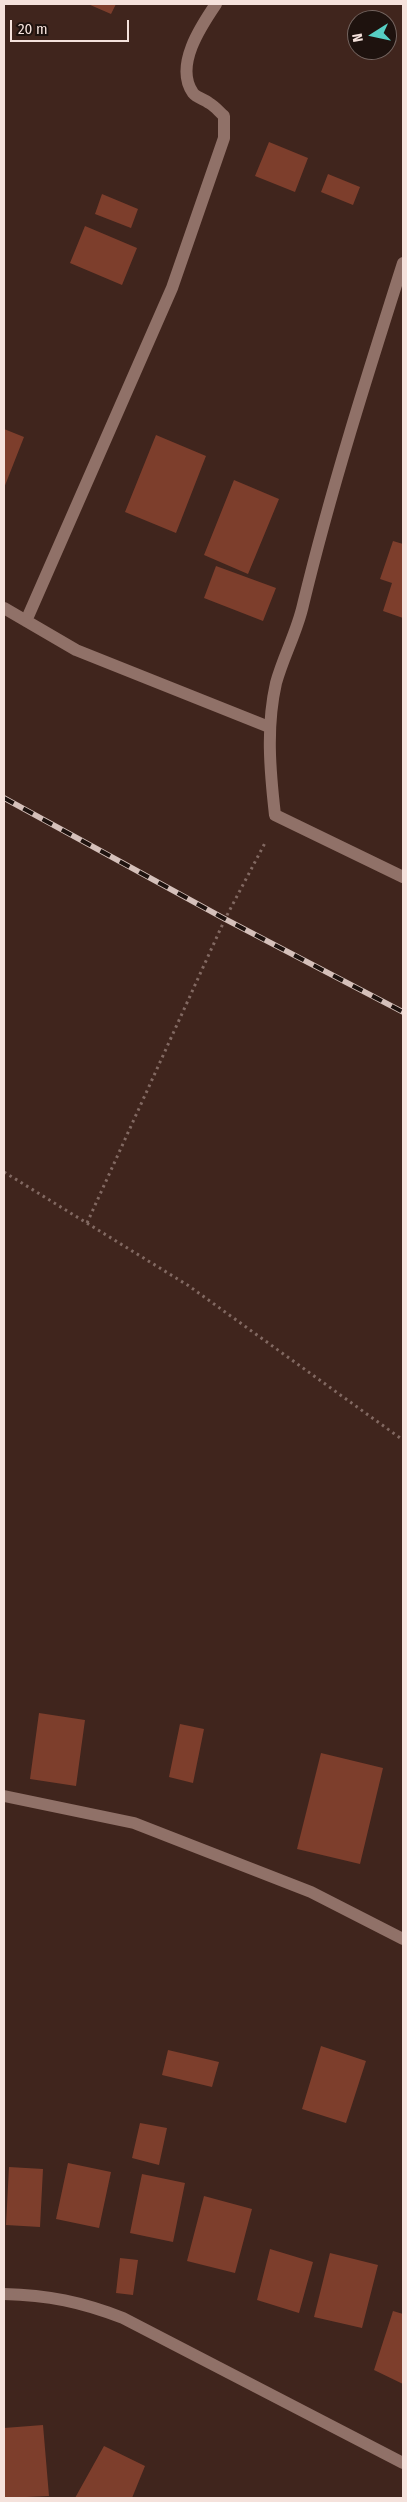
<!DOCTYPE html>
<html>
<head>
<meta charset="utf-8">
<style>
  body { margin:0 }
  #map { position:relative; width:407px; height:2502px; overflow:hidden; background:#40251d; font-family:"Fira Sans Condensed",sans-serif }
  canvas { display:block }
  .frame { position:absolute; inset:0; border:5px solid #f5e2dc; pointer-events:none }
  .north { position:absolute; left:347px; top:10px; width:50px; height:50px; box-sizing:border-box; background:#1e120e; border:1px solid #746560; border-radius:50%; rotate:260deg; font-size:14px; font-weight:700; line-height:20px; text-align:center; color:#f5e2dc }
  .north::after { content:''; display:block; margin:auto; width:18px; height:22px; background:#56cec3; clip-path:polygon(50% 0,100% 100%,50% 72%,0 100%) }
  .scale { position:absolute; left:10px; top:20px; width:119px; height:22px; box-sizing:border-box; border:2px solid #f5e2dc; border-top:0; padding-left:6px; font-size:15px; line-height:18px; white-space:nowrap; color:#f5e2dc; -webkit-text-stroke:4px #1e120e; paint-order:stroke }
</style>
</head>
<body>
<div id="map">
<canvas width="407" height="2502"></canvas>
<div class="frame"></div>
<div class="north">N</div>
<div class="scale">20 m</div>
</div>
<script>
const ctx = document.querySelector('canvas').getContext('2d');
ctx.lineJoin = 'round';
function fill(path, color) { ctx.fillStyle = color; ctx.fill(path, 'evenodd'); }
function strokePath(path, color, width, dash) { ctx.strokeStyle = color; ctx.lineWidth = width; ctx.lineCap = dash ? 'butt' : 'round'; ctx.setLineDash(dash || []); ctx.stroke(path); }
fill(new Path2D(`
  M88,4H116L111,14Z
  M269,142L308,158L295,192L255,176Z
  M328,174L360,187L353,205L321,192Z
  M102,194L138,209L131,228L95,214Z
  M85,226L137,248L122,285L70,263Z
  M4,429L24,437L4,488Z
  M156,435L206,456L176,533L125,512Z
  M234,480L279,499L248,574L204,555Z
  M393,541L403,544V618L383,611L392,583L380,579Z
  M216,566L276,588L263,621L204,598Z
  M39,1713L85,1720L76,1786L30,1779Z
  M180,1724L204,1729L193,1783L169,1777Z
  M321,1753L383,1768L360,1864L297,1849Z
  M321,2046L366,2061L346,2123L302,2109Z
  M168,2050L219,2062L212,2087L162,2075Z
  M140,2123L167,2128L159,2165L132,2158Z
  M68,2163L111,2172L99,2228L56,2219Z
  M9,2167L43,2169L40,2227L6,2225Z
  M142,2174L185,2183L173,2242L130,2233Z
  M204,2196L252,2209L235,2273L187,2261Z
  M270,2249L313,2262L299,2313L257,2300Z
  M330,2253L378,2265L362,2328L314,2317Z
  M120,2258L138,2260L133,2295L116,2293Z
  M393,2311L403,2314V2384L374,2370Z
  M43,2425L49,2496L4,2498V2428Z
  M104,2446L145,2466L132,2498H75Z`), '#7d3e2c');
strokePath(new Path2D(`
  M4,1172L189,1286L403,1440
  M87,1223L225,919L266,841`), '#826962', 3, [2.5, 4]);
strokePath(new Path2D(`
  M403,263C367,376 331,489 303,605C297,632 283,657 276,683C266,727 270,771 275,815L403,877
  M4,608L76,650L269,727
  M26,621L172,288L224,138V116C219,112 215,106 209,103C204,99 197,98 193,93C174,66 201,26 216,4
  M4,1796L134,1823L311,1892L403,1939
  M4,2294C48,2295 82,2302 123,2318L403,2463`), '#907168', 12);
const rail = new Path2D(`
  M4,798L225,919L403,1012`);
strokePath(rail, '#d5c0ba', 5.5);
strokePath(rail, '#1e120e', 4, [11]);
</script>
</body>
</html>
